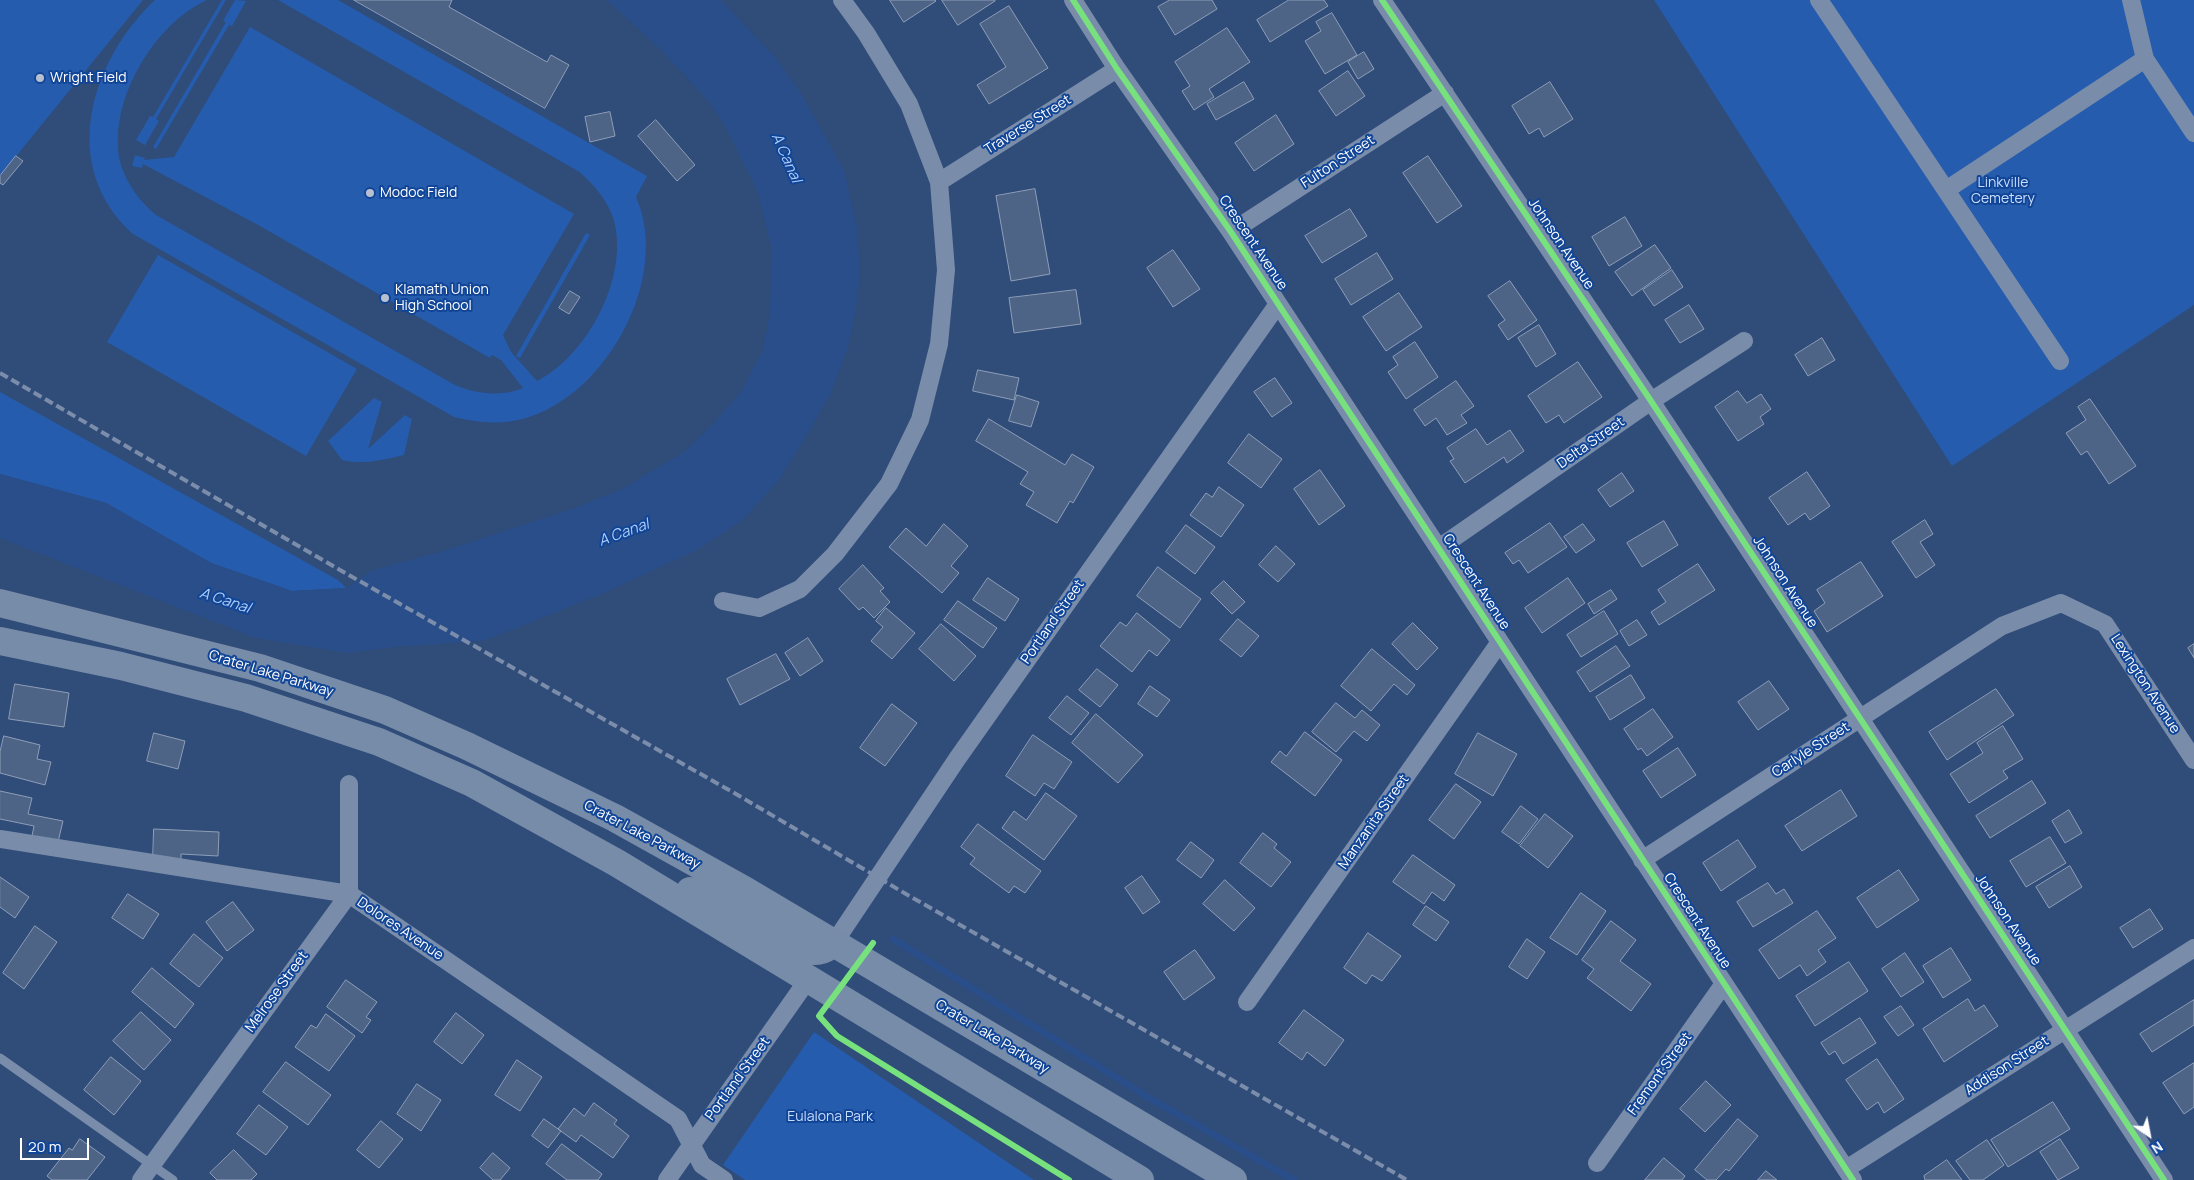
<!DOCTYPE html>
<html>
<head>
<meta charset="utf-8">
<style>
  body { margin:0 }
  #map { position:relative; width:2194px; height:1180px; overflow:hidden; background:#304c78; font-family:Manrope,sans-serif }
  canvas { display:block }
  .north { position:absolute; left:2124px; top:1110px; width:50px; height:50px; -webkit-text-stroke:4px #114597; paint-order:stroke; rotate:147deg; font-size:14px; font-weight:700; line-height:20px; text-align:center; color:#fff }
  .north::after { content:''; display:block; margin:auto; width:18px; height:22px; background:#fff; clip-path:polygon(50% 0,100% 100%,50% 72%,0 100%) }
  .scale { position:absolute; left:20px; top:1138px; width:69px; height:22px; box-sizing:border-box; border:2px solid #fff; border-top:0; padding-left:6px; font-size:15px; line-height:18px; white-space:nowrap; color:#fff; -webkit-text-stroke:4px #114597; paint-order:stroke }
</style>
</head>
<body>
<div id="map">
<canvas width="2194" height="1180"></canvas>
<div class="north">N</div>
<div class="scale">20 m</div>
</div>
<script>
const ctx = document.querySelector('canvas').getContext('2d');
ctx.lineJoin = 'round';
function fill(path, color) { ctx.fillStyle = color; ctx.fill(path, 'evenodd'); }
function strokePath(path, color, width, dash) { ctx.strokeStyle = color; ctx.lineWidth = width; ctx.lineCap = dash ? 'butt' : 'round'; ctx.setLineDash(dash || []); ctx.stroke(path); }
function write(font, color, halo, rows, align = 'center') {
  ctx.font = font + ' Manrope,sans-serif'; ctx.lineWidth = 4; ctx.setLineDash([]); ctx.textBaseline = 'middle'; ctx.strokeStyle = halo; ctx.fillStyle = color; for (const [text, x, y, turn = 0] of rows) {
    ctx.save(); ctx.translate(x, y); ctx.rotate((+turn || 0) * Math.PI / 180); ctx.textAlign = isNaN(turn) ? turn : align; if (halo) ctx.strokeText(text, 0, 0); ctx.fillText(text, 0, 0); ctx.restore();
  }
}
fill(new Path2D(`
  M0,0H143L0,176Z
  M155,0H207C153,24 105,106 121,165C127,184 141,203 156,215L455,385C476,394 502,397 523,388L501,360L492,355L490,358L260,226L143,164L142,168L132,166L135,155L145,158L144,160L174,157L250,27L574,214L503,335L511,352L537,381C587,356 629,277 614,221C609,202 593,183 578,171L278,0H338L647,176L636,197C671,276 608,394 526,418C502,425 478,423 454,417L133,234C58,167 90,61 155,0Z
  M222,0H226L156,119L159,121L145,145L136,140L150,116L153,117Z
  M235,0L246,1L232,26L229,25L156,149L153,147L226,22L223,21Z
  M1654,0H2194V305L1952,466Z
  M586,233L590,235L520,358L516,356Z
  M158,255L357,369L306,456L107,342Z
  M0,392L338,580L346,588L292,591L211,563L106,503L0,474Z
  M374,398L382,402L368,449L405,415L412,419L404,455C384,460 362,465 342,460L328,441Z
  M814,1032L1034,1180H745L723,1165Z`), '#265cae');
fill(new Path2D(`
  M607,0H721L777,59L802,95L844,170L857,227L860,274L855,315L848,348L831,393L804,440L778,481L744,519L699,549L604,593L494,637L480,641L394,647L347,653L256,638L0,538V474L106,503L211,563L292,591L346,588L373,570L440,552L575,508L622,489L684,452L714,423L742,390L763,349L770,313L771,247L757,190L724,124L709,102L663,52Z`), '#294e89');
strokePath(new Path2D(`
  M893,939L1151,1099L1294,1180`), '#294e89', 7);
const building = new Path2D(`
  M354,0H452L449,7L547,62L551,55L569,65L545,108Z
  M890,0H935L936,1L904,22Z
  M942,0H995V1L958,25Z
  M1170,0H1212L1217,9L1175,35L1158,7Z
  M1289,0H1324L1328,6L1270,42L1257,20Z
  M1009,6L1048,68L989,104L977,85L1006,67L980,24Z
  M1332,13L1357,55L1325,74L1305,41L1321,31L1316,22Z
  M1227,28L1250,62L1209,89L1214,97L1194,110L1182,91L1190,86L1175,62Z
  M1364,52L1374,69L1358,79L1348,62Z
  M1348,71L1365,96L1336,116L1319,91Z
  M1244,82L1254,99L1216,120L1207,104Z
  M1550,82L1573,119L1544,137L1539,128L1529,134L1512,106Z
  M610,112L615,136L590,142L585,117Z
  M1276,115L1294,144L1254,171L1235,143Z
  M656,120L695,165L677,181L638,136Z
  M16,156L23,161L3,185L0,183V176Z
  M1428,156L1462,206L1437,223L1403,173Z
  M1035,189L1050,274L1011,281L996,196Z
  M1350,209L1367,236L1322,263L1305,236Z
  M1625,217L1642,246L1609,266L1592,237Z
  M1655,245L1671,268L1632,296L1615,272Z
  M1173,250L1200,289L1173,307L1147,268Z
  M1377,253L1393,279L1351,305L1335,279Z
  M1672,270L1683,287L1654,306L1643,290Z
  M1510,281L1537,320L1508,340L1498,325L1505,320L1488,296Z
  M1076,290L1081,324L1014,333L1009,298Z
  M570,291L580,297L569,314L559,308Z
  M1399,293L1422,327L1386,351L1363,317Z
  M1689,305L1704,329L1680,343L1665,320Z
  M1539,325L1556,354L1536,367L1518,338Z
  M1822,338L1835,360L1808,376L1795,355Z
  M1415,342L1438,377L1406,399L1388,372L1398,365L1393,357Z
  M1578,362L1602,397L1564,423L1559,415L1546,423L1528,396Z
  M978,370L1019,378L1014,400L973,391Z
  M1275,378L1292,403L1272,417L1254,392Z
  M1456,381L1474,406L1461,415L1467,423L1447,435L1436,418L1425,426L1414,410Z
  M1738,391L1747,403L1761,394L1771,409L1760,417L1764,424L1738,441L1715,407Z
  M1017,395L1039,402L1031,427L1009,421Z
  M2090,399L2136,466L2109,484L2087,451L2081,455L2066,433L2086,420L2078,407Z
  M989,419L1065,465L1072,454L1094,467L1073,503L1070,501L1057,523L1026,505L1034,492L1020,484L1028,472L976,441Z
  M1476,429L1487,445L1510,430L1524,451L1507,463L1504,457L1465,483L1450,461L1454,459L1447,448Z
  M1249,434L1282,459L1261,488L1228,463Z
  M1320,470L1345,506L1319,525L1294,489Z
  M1807,472L1830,506L1810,520L1805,513L1788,525L1769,498Z
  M1622,473L1634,491L1610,507L1598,490Z
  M1219,487L1244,505L1221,537L1190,515L1206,493L1212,497Z
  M1925,520L1933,534L1920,542L1935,565L1916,578L1892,542Z
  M1664,521L1678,545L1642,567L1627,543Z
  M1550,523L1567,547L1528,573L1519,560L1513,564L1505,553Z
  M944,524L968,546L951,566L959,573L942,593L889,547L906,528L926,546Z
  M1583,524L1595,540L1576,553L1564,537Z
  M1186,525L1215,547L1195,574L1166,552Z
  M1276,546L1295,564L1278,582L1259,565Z
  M1861,562L1883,596L1827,632L1814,611L1825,603L1817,590Z
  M1698,564L1715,590L1659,625L1651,612L1666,602L1658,590Z
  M863,565L884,588L880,591L890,602L874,618L863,607L859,610L839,589Z
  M1158,567L1201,599L1180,628L1137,596Z
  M988,578L1019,599L1005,621L973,600Z
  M1568,578L1585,603L1542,633L1525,608Z
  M1224,581L1245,602L1232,614L1211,593Z
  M1611,590L1617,599L1594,614L1588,604Z
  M958,601L997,628L983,648L944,620Z
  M886,608L915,633L892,659L871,641L883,627L876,621Z
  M1604,611L1618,634L1581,657L1567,635Z
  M1137,613L1170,640L1157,656L1149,650L1132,672L1100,646L1120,622L1126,626Z
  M1238,619L1259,636L1241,657L1220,640Z
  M1637,620L1647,635L1629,646L1620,631Z
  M1413,623L1438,648L1417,670L1392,644Z
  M941,624L976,656L954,681L919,649Z
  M808,638L823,661L800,676L785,653Z
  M2194,644V658L2188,648Z
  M1616,646L1630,666L1590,692L1577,672Z
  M1372,649L1415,685L1407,695L1394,684L1371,711L1341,686Z
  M776,654L790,679L740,705L727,679Z
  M1097,669L1118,685L1100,707L1079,690Z
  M1631,675L1645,698L1610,720L1596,697Z
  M1769,681L1789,709L1758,730L1738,702Z
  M15,684L69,693L64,727L9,719Z
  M1150,686L1170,700L1157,717L1138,704Z
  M1996,689L2014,715L1947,760L1929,732Z
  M1067,696L1089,713L1071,735L1049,718Z
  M1336,703L1355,718L1362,710L1380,725L1367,741L1354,731L1336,752L1312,732Z
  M892,704L917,723L885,766L860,748Z
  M1653,709L1673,737L1647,756L1641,748L1638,750L1624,729Z
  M1096,714L1143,755L1118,783L1072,743Z
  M2003,726L2023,759L2003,771L2008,778L1969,803L1950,774L1983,753L1977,743Z
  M1305,732L1342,760L1315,796L1271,762L1280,751L1286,756Z
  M154,733L185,741L178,769L147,761Z
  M1478,733L1517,754L1493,796L1455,774Z
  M1033,735L1072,762L1054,789L1044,783L1035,796L1006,776Z
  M4,736L40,745L37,759L51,762L45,785L0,773V752Z
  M1678,748L1696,775L1661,798L1643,771Z
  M2032,781L2046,803L1990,838L1976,816Z
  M1456,784L1481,802L1454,839L1429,820Z
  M1841,790L1857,816L1802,851L1785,826Z
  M0,791L32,798L28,814L63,821L58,842L32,836L34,826L0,819Z
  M1046,793L1077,816L1044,860L1002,828L1014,811L1026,820Z
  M1521,806L1538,819L1519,844L1502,832Z
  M2069,810L2082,833L2065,843L2052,821Z
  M1545,814L1573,836L1548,868L1520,846Z
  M978,824L1041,871L1025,893L1014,886L1009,893L970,864L975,858L961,847Z
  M154,829L219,832L218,856L181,854V861L153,859Z
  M1263,833L1277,844L1274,848L1291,862L1271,887L1240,863Z
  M2050,837L2066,863L2026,887L2010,861Z
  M1738,840L1756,867L1721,891L1703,863Z
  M1191,842L1214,860L1201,878L1177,860Z
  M1413,855L1455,885L1444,901L1432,892L1424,904L1393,882Z
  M2070,866L2082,887L2049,908L2036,887Z
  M1899,870L1919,900L1877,928L1857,898Z
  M1142,876L1160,902L1143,914L1125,888Z
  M0,877L29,897L15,918L0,907Z
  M1225,880L1255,908L1234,931L1203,904Z
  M1768,883L1776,894L1784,889L1793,903L1753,927L1737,902Z
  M1581,893L1606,911L1577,955L1550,938Z
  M128,894L159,914L143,939L112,918Z
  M233,902L254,930L227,951L206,922Z
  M1426,906L1449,922L1436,941L1413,925Z
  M2150,909L2163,929L2133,948L2120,928Z
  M1817,911L1836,938L1818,950L1826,962L1807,976L1800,965L1779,979L1759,950Z
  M1611,921L1636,940L1620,961L1651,984L1631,1011L1587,978L1594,969L1582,960Z
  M35,926L57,942L24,989L3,973Z
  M1368,933L1401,956L1382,981L1372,975L1366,984L1344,968Z
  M194,934L223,958L199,987L170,964Z
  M1527,939L1545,952L1527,979L1509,967Z
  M1951,948L1971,980L1943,998L1923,966Z
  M1195,950L1215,978L1184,1000L1164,972Z
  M1905,953L1924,982L1901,997L1882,969Z
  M1849,962L1868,991L1815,1026L1796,996Z
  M152,968L194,1004L175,1028L132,992Z
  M346,980L377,1002L366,1017L371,1020L362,1033L327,1007Z
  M1968,999L1975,1011L1984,1005L1998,1026L1944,1062L1923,1029Z
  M2194,1000V1025L2152,1052L2140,1034Z
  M1901,1006L1914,1025L1898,1036L1884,1017Z
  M1304,1010L1344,1040L1325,1066L1307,1052L1302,1060L1279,1043Z
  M141,1012L171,1040L144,1070L113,1041Z
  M456,1013L484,1035L462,1064L434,1042Z
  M326,1014L355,1036L329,1071L295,1047L311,1025L316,1028Z
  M1860,1018L1876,1043L1843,1064L1835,1051L1829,1055L1821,1043Z
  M111,1057L141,1081L114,1115L84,1090Z
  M1877,1059L1904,1099L1884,1113L1878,1102L1867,1110L1846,1080Z
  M517,1060L542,1077L520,1111L495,1095Z
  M286,1062L331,1095L308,1125L263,1092Z
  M2194,1063V1107L2184,1114L2163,1083Z
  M1706,1081L1731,1105L1705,1132L1680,1109Z
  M417,1084L441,1100L421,1131L397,1114Z
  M2053,1102L2070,1129L2008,1167L1991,1140Z
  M594,1103L617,1120L614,1124L629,1136L613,1158L581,1135L576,1142L558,1129L574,1108L584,1116Z
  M259,1105L288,1127L266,1155L237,1134Z
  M544,1119L561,1131L548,1148L532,1136Z
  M1738,1119L1758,1136L1729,1171L1726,1169L1716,1180H1707L1695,1170Z
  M381,1121L403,1139L379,1168L357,1150Z
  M80,1139L105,1157L87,1180H52L47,1176L69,1148L72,1150Z
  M2060,1139L2079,1168L2058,1180L2040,1152Z
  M1987,1140L2004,1165L1983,1180H1970L1956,1161Z
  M562,1144L602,1174L598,1180H567L546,1164Z
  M234,1150L257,1174L251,1180H217L210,1173Z
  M493,1153L510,1168L500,1180H493L480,1168Z
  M1664,1158L1685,1176L1682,1180H1645Z
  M1947,1160L1962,1180H1925L1924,1176Z
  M1766,1171L1777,1180H1758Z`);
fill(building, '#4d6487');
strokePath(building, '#8e9eb8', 1);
strokePath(new Path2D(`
  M0,1058L173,1180`), '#798dab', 9);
strokePath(new Path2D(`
  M1073,0L1117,69L1231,232L1853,1180
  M1382,0L1651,401L2164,1180
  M1819,0L2060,361
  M2131,0L2145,59L2194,133
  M939,182L1117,69
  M1946,190L2145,59
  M1231,232L1445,93
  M1439,548L1651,401L1744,341
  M723,601L759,608L800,589L835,554L889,484L920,420L939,344L946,270L939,182L909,104L866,33L842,0
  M0,839L349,894L678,1119L702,1165L724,1180
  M1642,860L2002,626L2061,603L2105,624L2194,760
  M834,943L957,759L1278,304
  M1247,1002L1500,642
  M1597,1163L1723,985
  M1846,1169L2194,948
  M141,1180L349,894V784
  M667,1180L809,978`), '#798dab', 18);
strokePath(new Path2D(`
  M0,603L260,668L385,710L467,746L615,818L746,891L1233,1180
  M0,641L121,666L246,698L379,742L472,783L617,863L1140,1180
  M690,891L733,908L802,948C816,953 822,952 834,943`), '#778ca9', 28);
strokePath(new Path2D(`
  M0,373L340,570L736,794L906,894L1407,1180`), '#7b8daa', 4, [9, 4]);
strokePath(new Path2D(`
  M1073,0L1117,69L1231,232L1853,1180
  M1382,0L1651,401L2164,1180
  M873,943L819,1016L837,1036L1069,1180`), '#77e17e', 6);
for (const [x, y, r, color] of [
  [40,78,5,"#b7c0d0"],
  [370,193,5,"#b7c0d0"],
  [385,298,5,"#b7c0d0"]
]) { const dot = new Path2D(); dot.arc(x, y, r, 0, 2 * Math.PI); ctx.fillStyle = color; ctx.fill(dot); strokePath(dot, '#114597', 2); }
write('14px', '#fff', '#114597', [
  ["Wright Field",50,78],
  ["Modoc Field",380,193],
  ["Klamath Union",395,290],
  ["High School",395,306]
], 'left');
write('14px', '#fff', '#114597', [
  ["Traverse Street",1028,125,-32],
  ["Fulton Street",1338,162,-33],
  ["Crescent Avenue",1253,243,56],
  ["Johnson Avenue",1561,244,56],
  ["Delta Street",1591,443,-35],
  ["Crescent Avenue",1476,582,57],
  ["Johnson Avenue",1785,582,57],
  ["Portland Street",1053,622,-55],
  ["Crater Lake Parkway",271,674,17],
  ["Lexington Avenue",2145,684,57],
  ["Carlyle Street",1811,750,-33],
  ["Manzanita Street",1374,822,-55],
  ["Crater Lake Parkway",642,835,28],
  ["Johnson Avenue",2008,920,56],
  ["Crescent Avenue",1697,921,57],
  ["Dolores Avenue",400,929,34],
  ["Melrose Street",277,992,-54],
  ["Crater Lake Parkway",992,1037,31],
  ["Addison Street",2007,1066,-33],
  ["Fremont Street",1660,1074,-54],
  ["Portland Street",738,1079,-54]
]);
write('14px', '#cadefd', '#114597', [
  ["Linkville",2003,183],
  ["Cemetery",2003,199],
  ["Eulalona Park",830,1117]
]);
write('italic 15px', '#aecdfa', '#114597', [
  ["A Canal",786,158,66],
  ["A Canal",624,533,-20],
  ["A Canal",225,601,18]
]);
</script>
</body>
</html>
